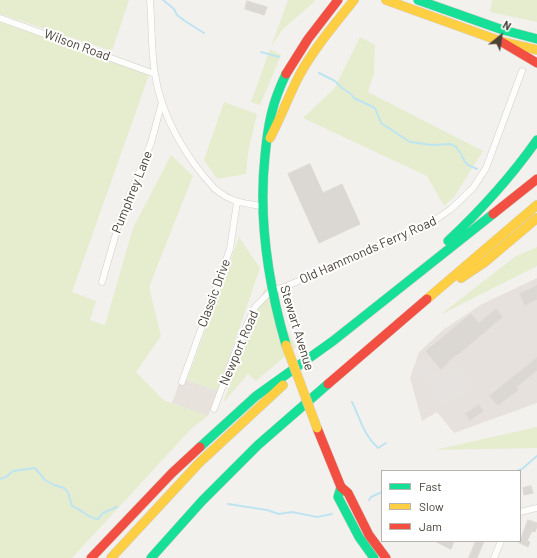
<!DOCTYPE html>
<html>
<head>
<meta charset="utf-8">
<style>
  body { margin:0 }
  #map { position:relative; width:537px; height:558px; overflow:hidden; background:#f3f1ee; font-family:Barlow,sans-serif }
  canvas { display:block }
  .legend { position:absolute; left:381px; top:470px; width:140px; height:72px; box-sizing:border-box; background:#fff; border:1px solid #b7b3af; margin:0; padding:5px 7px; list-style:none; font-size:12px; color:#4a4138 }
  .legend li { display:flex; align-items:center; gap:8px; height:20px }
  .legend b { width:20px; border:1px solid #b7b3af }
  .north { position:absolute; left:481px; top:16px; width:40px; height:40px; -webkit-text-stroke:3px #fff; paint-order:stroke; rotate:30deg; font-size:11px; font-weight:700; line-height:16px; text-align:center; color:#4a4138 }
  .north::after { content:''; display:block; margin:auto; width:14px; height:18px; background:#4a4138; clip-path:polygon(50% 0,100% 100%,50% 72%,0 100%) }
</style>
</head>
<body>
<div id="map">
<canvas width="537" height="558"></canvas>
<ul class="legend">
<li><b style="height:5px;background:#16e098"></b>Fast</li>
<li><b style="height:5px;background:#ffcf43"></b>Slow</li>
<li><b style="height:5px;background:#f24e42"></b>Jam</li>
</ul>
<div class="north">N</div>
</div>
<script>
const ctx = document.querySelector('canvas').getContext('2d');
ctx.lineJoin = 'round';
function fill(path, color) { ctx.fillStyle = color; ctx.fill(path, 'evenodd'); }
function strokePath(path, color, width, dash) { ctx.strokeStyle = color; ctx.lineWidth = width; ctx.lineCap = dash ? 'butt' : 'round'; ctx.setLineDash(dash || []); ctx.stroke(path); }
function write(font, color, halo, rows, align = 'center') {
  ctx.font = font + ' Barlow,sans-serif'; ctx.lineWidth = 4; ctx.setLineDash([]); ctx.textBaseline = 'middle'; ctx.strokeStyle = halo; ctx.fillStyle = color; for (const [text, x, y, turn = 0] of rows) {
    ctx.save(); ctx.translate(x, y); ctx.rotate((+turn || 0) * Math.PI / 180); ctx.textAlign = isNaN(turn) ? turn : align; if (halo) ctx.strokeText(text, 0, 0); ctx.fillText(text, 0, 0); ctx.restore();
  }
}
fill(new Path2D(`
  M181,378L218,391L208,416L172,403Z`), '#e7e2db');
fill(new Path2D(`
  M537,278V403L454,433L437,412L422,421L410,378L419,352L443,330L482,304Z`), '#e6e1dd');
fill(new Path2D(`
  M0,0H129L112,51L0,14Z
  M288,0H314V2L282,30L271,47Z
  M492,0H537V22L490,12Z
  M0,22L149,75L72,292L96,301L90,320L105,325L133,228L171,155L193,176L149,287L161,336L136,372L163,400L208,416L191,429L72,558H0Z
  M360,37L375,45L374,73L368,92L483,151L454,197L444,206L427,176L303,118L334,89Z
  M270,49L281,55L260,105L251,102Z
  M224,102L257,114L248,153L246,174L217,179L204,160Z
  M239,237L260,268L218,391L187,380Z
  M537,247V266L440,315L516,256Z
  M265,287L296,347L256,381L248,374L223,403Z
  M537,427V448L434,450Z`), '#e5edce');
fill(new Path2D(`
  M425,358L439,375L455,362L474,386L444,408L415,372L418,369L416,366Z`), '#e5e2df');
strokePath(new Path2D(`
  M163,0L174,9L177,15L185,21L204,33
  M261,52L279,57
  M319,73L335,81L342,88L351,94L354,98L375,108L381,123L410,142L432,145L451,144L456,147L461,154L465,162L468,165L477,169
  M352,402C361,420 363,434 378,448L386,443
  M517,471L522,469L537,456
  M0,479L6,477L13,471L35,468L45,480L54,485L64,488L68,492L72,506C82,509 88,519 98,519L103,513L117,507
  M369,500L371,497L382,492
  M228,504L267,510L279,514L292,512L317,517L332,514`), '#bee4f1', 2);
const building = new Path2D(`
  M247,1L267,7L264,15L245,9Z
  M310,164L323,193L342,184L360,224L319,243L288,174Z
  M537,286V299L525,305L520,294Z
  M496,309L502,317L457,355V354L448,361L449,362L441,369L426,351L471,314L479,323Z
  M537,358V370L516,387L518,390L498,405L490,396Z
  M479,405L483,411L470,420L466,414Z
  M531,486L533,493L524,495L523,488Z
  M528,520L537,523V526L535,532L532,531L527,541L530,542L528,547L518,542L520,541Z
  M435,541H454L451,549Z
  M476,541H484L477,558H469Z`);
fill(building, '#dbd8d4');
strokePath(building, '#dcd8d3', 1);
const street = new Path2D(`
  M150,0C152,24 151,50 155,74C161,116 186,158 215,189C231,202 242,203 261,206
  M0,18L155,74
  M102,282L121,216L151,143L162,102
  M182,382L230,249L237,202
  M214,409L236,350L255,307L271,291L287,286L432,222L451,209L473,188L486,168L522,71
  M520,512L537,508
  M494,558L501,541`);
const fast = new Path2D(`
  M418,0L503,30L537,39
  M448,241C481,210 511,177 537,140
  M286,345C268,283 258,221 265,156C268,124 272,103 286,74
  M200,447L256,396L333,341L493,214
  M341,487L338,497L359,537L374,558
  M151,558L202,501L258,445L328,384`);
const slow = new Path2D(`
  M386,0L500,41L537,50
  M270,138C281,117 289,95 300,74C315,47 335,24 354,0
  M461,278L485,262L537,218
  M427,299L537,205
  M111,558L199,463L283,385`);
const jam = new Path2D(`
  M500,41L537,63
  M286,74L308,39L338,0
  M493,214L537,179
  M328,384L427,299
  M317,428L341,487L348,493L369,535L386,558
  M91,558L172,473L200,447`);
strokePath(street, '#d1cecb', 7);
strokePath(fast, '#d4cec6', 10);
strokePath(slow, '#d4cec6', 10);
strokePath(jam, '#d4cec6', 10);
strokePath(street, '#fdfdfc', 6);
strokePath(fast, '#16e098', 9);
strokePath(slow, '#ffcf43', 9);
strokePath(jam, '#f24e42', 9);
const slowBridge = new Path2D(`
  M286,345L317,428`);
strokePath(slowBridge, '#d4cec6', 10, []);
strokePath(slowBridge, '#ffcf43', 9);
write('13px', '#4a4138', '#fff', [
  ["Wilson Road",77,45,20],
  ["Pumphrey Lane",132,192,-68],
  ["Old Hammonds Ferry Road",368,250,-24],
  ["Classic Drive",214,293,-70],
  ["Stewart Avenue",297,328,73],
  ["Newport Road",239,348,-67]
]);
</script>
</body>
</html>
